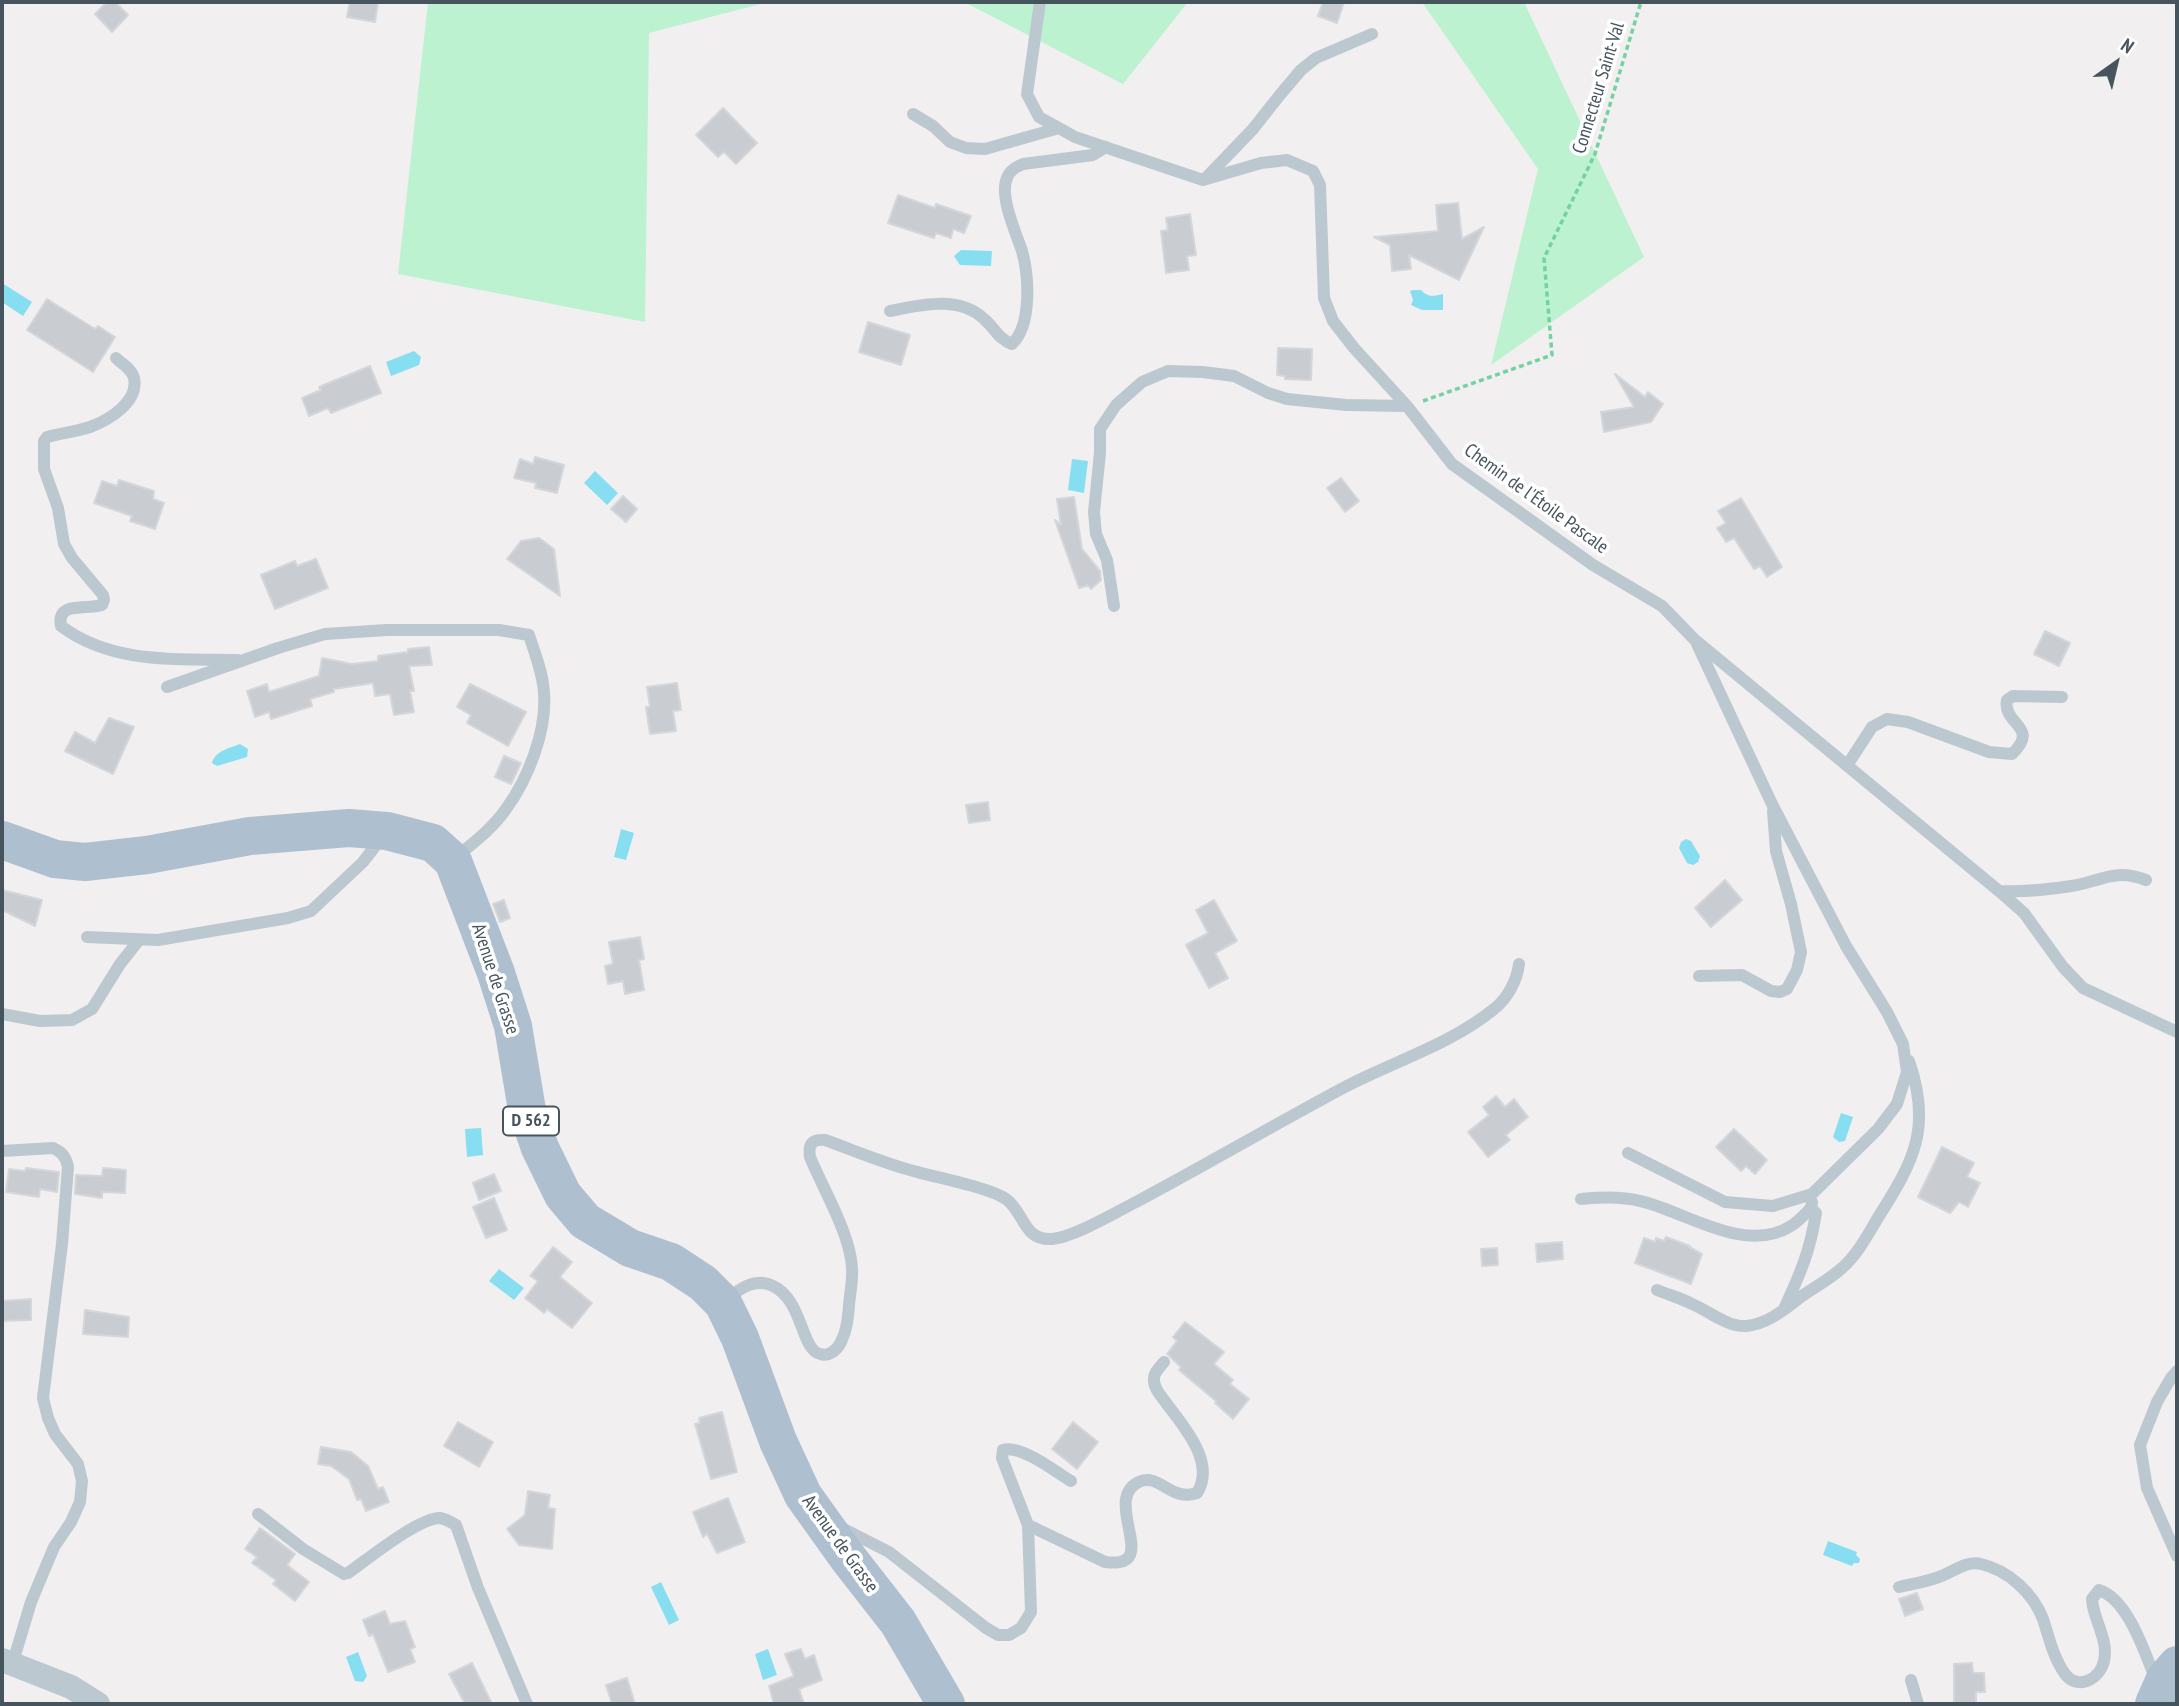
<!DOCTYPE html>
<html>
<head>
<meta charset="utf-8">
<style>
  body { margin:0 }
  #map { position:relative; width:2179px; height:1706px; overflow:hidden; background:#f2eff0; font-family:"PT Sans Narrow",sans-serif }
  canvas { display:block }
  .frame { position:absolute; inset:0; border:4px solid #46545e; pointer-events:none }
  .north { position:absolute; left:2081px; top:28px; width:70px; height:70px; -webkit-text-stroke:5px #fff; paint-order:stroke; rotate:34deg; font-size:19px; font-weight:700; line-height:28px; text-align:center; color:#46545e }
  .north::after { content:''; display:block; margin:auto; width:24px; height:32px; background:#46545e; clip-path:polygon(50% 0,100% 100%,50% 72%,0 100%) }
</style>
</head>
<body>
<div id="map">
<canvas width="2179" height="1706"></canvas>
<div class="frame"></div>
<div class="north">N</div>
</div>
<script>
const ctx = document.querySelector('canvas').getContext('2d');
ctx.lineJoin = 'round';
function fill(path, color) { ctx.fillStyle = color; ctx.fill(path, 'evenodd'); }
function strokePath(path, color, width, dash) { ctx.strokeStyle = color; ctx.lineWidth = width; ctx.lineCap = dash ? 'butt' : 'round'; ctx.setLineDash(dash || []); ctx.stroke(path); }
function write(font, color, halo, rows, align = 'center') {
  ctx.font = font + ' "PT Sans Narrow",sans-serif'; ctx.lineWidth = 7; ctx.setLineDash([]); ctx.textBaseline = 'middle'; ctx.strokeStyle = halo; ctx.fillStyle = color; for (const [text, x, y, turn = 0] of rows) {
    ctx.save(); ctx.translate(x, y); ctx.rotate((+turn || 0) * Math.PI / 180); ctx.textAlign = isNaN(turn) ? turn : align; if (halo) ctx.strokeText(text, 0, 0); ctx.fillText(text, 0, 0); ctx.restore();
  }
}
fill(new Path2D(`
  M428,2H768L649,33L645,322L398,274Z
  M964,2H1188L1123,84Z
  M1422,2H1524L1644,257L1491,365L1538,169Z`), '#bcf2cf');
fill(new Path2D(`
  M961,250L992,251L991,266L960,265L954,256Z
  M2,283L32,302L23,316L2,302Z
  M1413,290H1421C1428,298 1434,296 1443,294V310H1422L1411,305L1413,300L1410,291Z
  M414,351L421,357L419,365L391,376L386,362Z
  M1072,459L1088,461L1084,493L1068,490Z
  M595,471L618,493L607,505L584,483Z
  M240,744L248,749L247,757L217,766L212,763C215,751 230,748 240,744Z
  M621,829L634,833L626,860L614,857Z
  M1686,839L1691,841L1700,856L1698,862L1693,865L1687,863L1679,848L1681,842Z
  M1841,1113L1853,1117L1845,1141L1839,1142L1833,1137Z
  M481,1128L483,1155L467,1157L465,1129Z
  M499,1269L524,1288L514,1300L489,1281Z
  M1828,1541L1857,1552L1856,1555L1860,1559L1859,1563H1854L1852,1566L1823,1555Z
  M661,1582L679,1620L669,1625L651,1587Z
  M768,1649L777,1675L763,1680L755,1654Z
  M358,1652L367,1676L363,1682L355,1681L346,1657Z`), '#87def1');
const building = new Path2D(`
  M107,2H115L128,15L112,32L95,14Z
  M350,2H378L375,22L347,17Z
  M1323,2H1344L1337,23L1318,16Z
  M723,108L757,143L736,164L724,152L718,157L696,135Z
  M898,195L935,208L936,204L971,216L964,233L953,229L951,238L936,233L934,238L888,223Z
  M1458,203L1462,239L1484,227L1459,280L1409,255L1411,269L1392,271L1390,245L1374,237L1438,231L1436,205Z
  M1190,214L1196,255L1187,256L1189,270L1166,273L1161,231L1168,230L1166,218Z
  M47,299L95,329L98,326L115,337L93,372L27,330Z
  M868,322L910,335L901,365L859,352Z
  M1278,348L1312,349L1311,380L1285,379V376L1277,375Z
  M370,366L381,393L331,413L328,408L309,416L302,398L321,390L319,387Z
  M1615,374L1645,397L1648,392L1663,404L1651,422L1604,432L1601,412L1634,407Z
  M535,457L564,465L557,493L535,488L536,483L514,478L520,459L533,464Z
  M1341,478L1359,501L1345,512L1327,488Z
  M119,480L154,491L153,499L164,503L155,529L130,521L132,516L94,503L102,481L117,486Z
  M623,496L637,509L626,522L611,509Z
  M1074,497L1082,549L1100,571L1101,580L1091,589L1087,584V586L1079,588L1055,520L1061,525L1057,499Z
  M1741,498L1782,567L1767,577L1760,566L1754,569L1734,538L1726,542L1717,528L1726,523L1718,511Z
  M539,538L554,549L560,596L507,559L521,541Z
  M316,559L328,588L275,609L261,575L295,561L297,566Z
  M2045,631L2070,643L2059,666L2034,654Z
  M429,647L432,665L409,666L414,691H410L414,712L394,715L390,694L375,696L373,683L334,689V692L310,699L312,706L271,719L269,712L255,717L247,691L267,684L269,692L319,676L322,658L352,664L378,661V656L407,652V654L408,649Z
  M677,683L681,710L673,711L676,731L650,734L646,707H650L647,687Z
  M470,684L526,712L508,746L467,723L471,715L457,707Z
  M109,718L134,727L113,774L65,751L75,732L95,743Z
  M504,756L521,763L511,784L495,777Z
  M988,802L990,820L969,823L966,805Z
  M1725,880L1742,900L1711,927L1695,908Z
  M2,890L42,900L35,926L2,910Z
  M504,900L510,918L500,922L493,904Z
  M1214,900L1237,941L1215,953L1228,978L1209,988L1186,945L1208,933L1196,910Z
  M640,937L644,959L639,960L644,990L625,994L623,981L608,984L605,966L613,964L609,942Z
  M1496,1096L1505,1107L1514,1099L1528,1117L1506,1135L1510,1140L1488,1157L1468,1132L1489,1115L1483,1107Z
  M1734,1129L1767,1160L1755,1174L1746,1166L1741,1171L1716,1147Z
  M1942,1147L1974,1163L1967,1177L1980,1183L1968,1207L1959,1202L1950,1213L1918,1197Z
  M26,1168L59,1172L57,1192L40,1189L39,1197L6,1192L9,1169L25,1171Z
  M103,1168L126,1170L125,1193L102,1192V1198L75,1194L76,1175L102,1176Z
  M494,1174L501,1191L479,1200L473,1183Z
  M494,1198L507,1230L486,1238L473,1207Z
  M1666,1237L1690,1246L1689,1247L1702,1254L1691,1284L1635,1263L1644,1238L1655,1242L1656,1238L1664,1241Z
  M1562,1242L1563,1259L1537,1262L1536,1244Z
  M553,1247L572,1262L560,1277L592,1303L572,1328L547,1309L544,1313L525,1298L538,1281L530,1276Z
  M1497,1248L1498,1265L1482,1266L1481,1249Z
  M31,1299V1320L2,1321V1301Z
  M85,1310L129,1317L128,1337L83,1334Z
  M1185,1322L1224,1352L1214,1364L1233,1380L1230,1384L1249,1399L1233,1419L1215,1403L1216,1401L1179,1370L1181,1367L1167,1354L1177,1341L1173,1337Z
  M722,1412L737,1472L711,1479L695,1424L700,1423L699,1418Z
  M458,1422L493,1442L479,1467L444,1446Z
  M1073,1422L1098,1442L1077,1469L1052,1449Z
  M321,1447L351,1452L368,1466L378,1489L383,1487L389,1502L366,1511L361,1499L357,1500L349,1479L331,1466L318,1464Z
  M528,1491L550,1495L548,1508L555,1509L552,1549L519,1545L507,1529L525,1515Z
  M728,1498L745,1542L717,1553L707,1534L703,1537L693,1512Z
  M260,1528L295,1554L287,1565L309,1582L295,1601L273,1584L276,1580L252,1563L257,1557L245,1549Z
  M1917,1593L1923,1609L1905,1616L1899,1599Z
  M385,1611L390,1624L405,1621L415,1647L410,1649L415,1662L388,1672L373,1634L369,1636L363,1620Z
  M801,1649L805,1659L814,1655L822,1680L799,1689L804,1704H774L769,1686L794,1676L785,1654Z
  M472,1663L492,1704H465L449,1674Z
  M1972,1663L1973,1673H1984L1985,1692H1976V1704H1954V1664Z
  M627,1678L635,1704H612L606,1685Z`);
fill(building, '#c9cdd2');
strokePath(building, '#d3d6db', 2);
strokePath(new Path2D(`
  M1423,401L1552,355L1544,258L1595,154L1641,2`), '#72d2a0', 3.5, [5, 3.5]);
strokePath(new Path2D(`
  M1040,2L1027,94L1039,117L1075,137L1203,180L1261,163L1287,160L1313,171L1320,185L1324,298L1333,321L1354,348L1407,406L1452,464L1593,565L1662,606L1695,640L1999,891L2024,913L2063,967L2083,988L2177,1032
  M913,114L933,126L950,142L966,148L985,149L1059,128
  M1206,178L1253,129L1279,96L1301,70L1316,58L1372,34
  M890,311C920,305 959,295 984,319C995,328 998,339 1012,344C1032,325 1029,276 1022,251C1016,233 999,196 1007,178C1010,170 1016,167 1023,164L1093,155L1106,147
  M116,358C122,364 132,369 134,378C139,402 109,420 90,427C75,432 61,433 47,437L44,441V469L58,508L64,544L72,558L103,595L104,600L102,605C86,610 56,601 61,626C111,664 177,659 238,660
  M1114,606L1107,560L1096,534L1094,512L1100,453V429L1116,405L1142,382L1168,371L1203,372L1234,376L1268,393L1287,399L1346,405L1407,406
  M167,687L278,648L325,634L387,630H499L529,635C535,654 543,673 544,693C547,731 528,779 506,809C493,828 473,843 455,858
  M1848,764L1872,727L1887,719L1908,722L1989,752L2012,754C2041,726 2002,725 2007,700L2013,696L2062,697
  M1999,891C2024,892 2047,890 2071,886C2103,881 2113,868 2146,880
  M87,937L158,940L288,918L311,911L363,862L383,836
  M1699,976L1742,975L1771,991L1780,992L1787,989L1797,970L1801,952L1791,904L1776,851L1773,811
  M2,1014L40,1021L72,1020L92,1009L120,964L139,940
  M2,1151L53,1148C62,1152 66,1157 68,1167L62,1244L43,1398L48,1418L55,1434L78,1464L82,1481L80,1502L71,1522L54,1547L31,1602L13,1662
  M1628,1153L1725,1202L1773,1206L1812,1194L1878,1129L1897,1104L1907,1072L1903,1044L1887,1012L1846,946L1772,804L1697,644
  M1581,1199C1606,1197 1627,1196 1651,1204C1693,1217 1748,1253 1791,1226C1799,1221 1805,1214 1811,1208
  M1657,1290C1669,1295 1681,1298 1692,1304C1709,1311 1727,1327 1746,1326C1768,1324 1785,1309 1802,1296C1815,1287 1830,1279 1842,1268C1858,1254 1868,1234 1879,1216C1914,1161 1932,1127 1909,1061
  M726,1300C739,1289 755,1277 773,1286C803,1300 801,1350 820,1354C829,1357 837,1350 841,1342C847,1330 848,1318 849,1305C850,1293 853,1280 852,1268C850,1233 823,1189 810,1157C808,1144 812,1139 825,1140C853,1150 881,1162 910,1170C933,1177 989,1187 1006,1199C1025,1213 1023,1240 1051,1239C1073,1238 1118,1211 1138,1201C1207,1164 1274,1125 1343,1088C1392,1062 1450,1045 1494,1009C1507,999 1517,981 1519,964
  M1784,1309C1800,1274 1810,1252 1816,1213L1811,1208L1812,1202
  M2177,1371L2171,1378L2157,1402L2140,1445L2147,1488L2177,1556
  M258,1514L303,1549L344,1574L348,1573C368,1559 418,1518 440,1518C446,1519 451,1522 456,1525L478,1588L527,1704
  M1028,1525L1105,1562C1165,1570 1098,1498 1141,1481C1159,1474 1172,1502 1197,1493C1217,1461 1181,1424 1164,1400C1160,1395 1154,1388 1154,1380C1153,1373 1160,1367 1164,1362
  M842,1528L889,1552L986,1628L998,1635H1009L1021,1628L1031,1612L1028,1525L1002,1458L1003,1450C1020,1444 1056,1472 1071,1481
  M1899,1587C1912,1584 1924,1582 1936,1578C1951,1574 1965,1560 1981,1564C2008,1570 2033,1593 2043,1619C2049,1637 2053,1657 2065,1674C2078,1691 2100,1679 2104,1661C2109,1639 2093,1620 2092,1599L2099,1590C2129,1600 2145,1654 2156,1680
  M1911,1680L1918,1704`), '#bcc8cf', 12);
strokePath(new Path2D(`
  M2,1660L71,1687L98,1704`), '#bcc8cf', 24);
strokePath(new Path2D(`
  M2,840L55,859L85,862L147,855L250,836L349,828L387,831L433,843L453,861L496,973L513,1026L527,1110L540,1148L563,1195L585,1221L630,1248L671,1262L703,1283L723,1303L740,1338L778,1441L803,1495L848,1558L898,1622L946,1704
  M2154,1704L2165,1679L2177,1665`), '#aec0d0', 38);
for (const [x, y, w] of [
  [531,1121,56]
]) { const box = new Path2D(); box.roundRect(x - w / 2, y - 14.5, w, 29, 5); ctx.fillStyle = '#fff'; ctx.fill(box); strokePath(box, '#46545e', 2); }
write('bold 18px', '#46545e', null, [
  ["D 562",531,1121]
]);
write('19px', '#46545e', '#fff', [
  ["Connecteur Saint-Val",1599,88,-73],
  ["Chemin de l'Étoile Pascale",1536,499,36],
  ["Avenue de Grasse",495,979,72],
  ["Avenue de Grasse",840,1544,54]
]);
</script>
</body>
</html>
